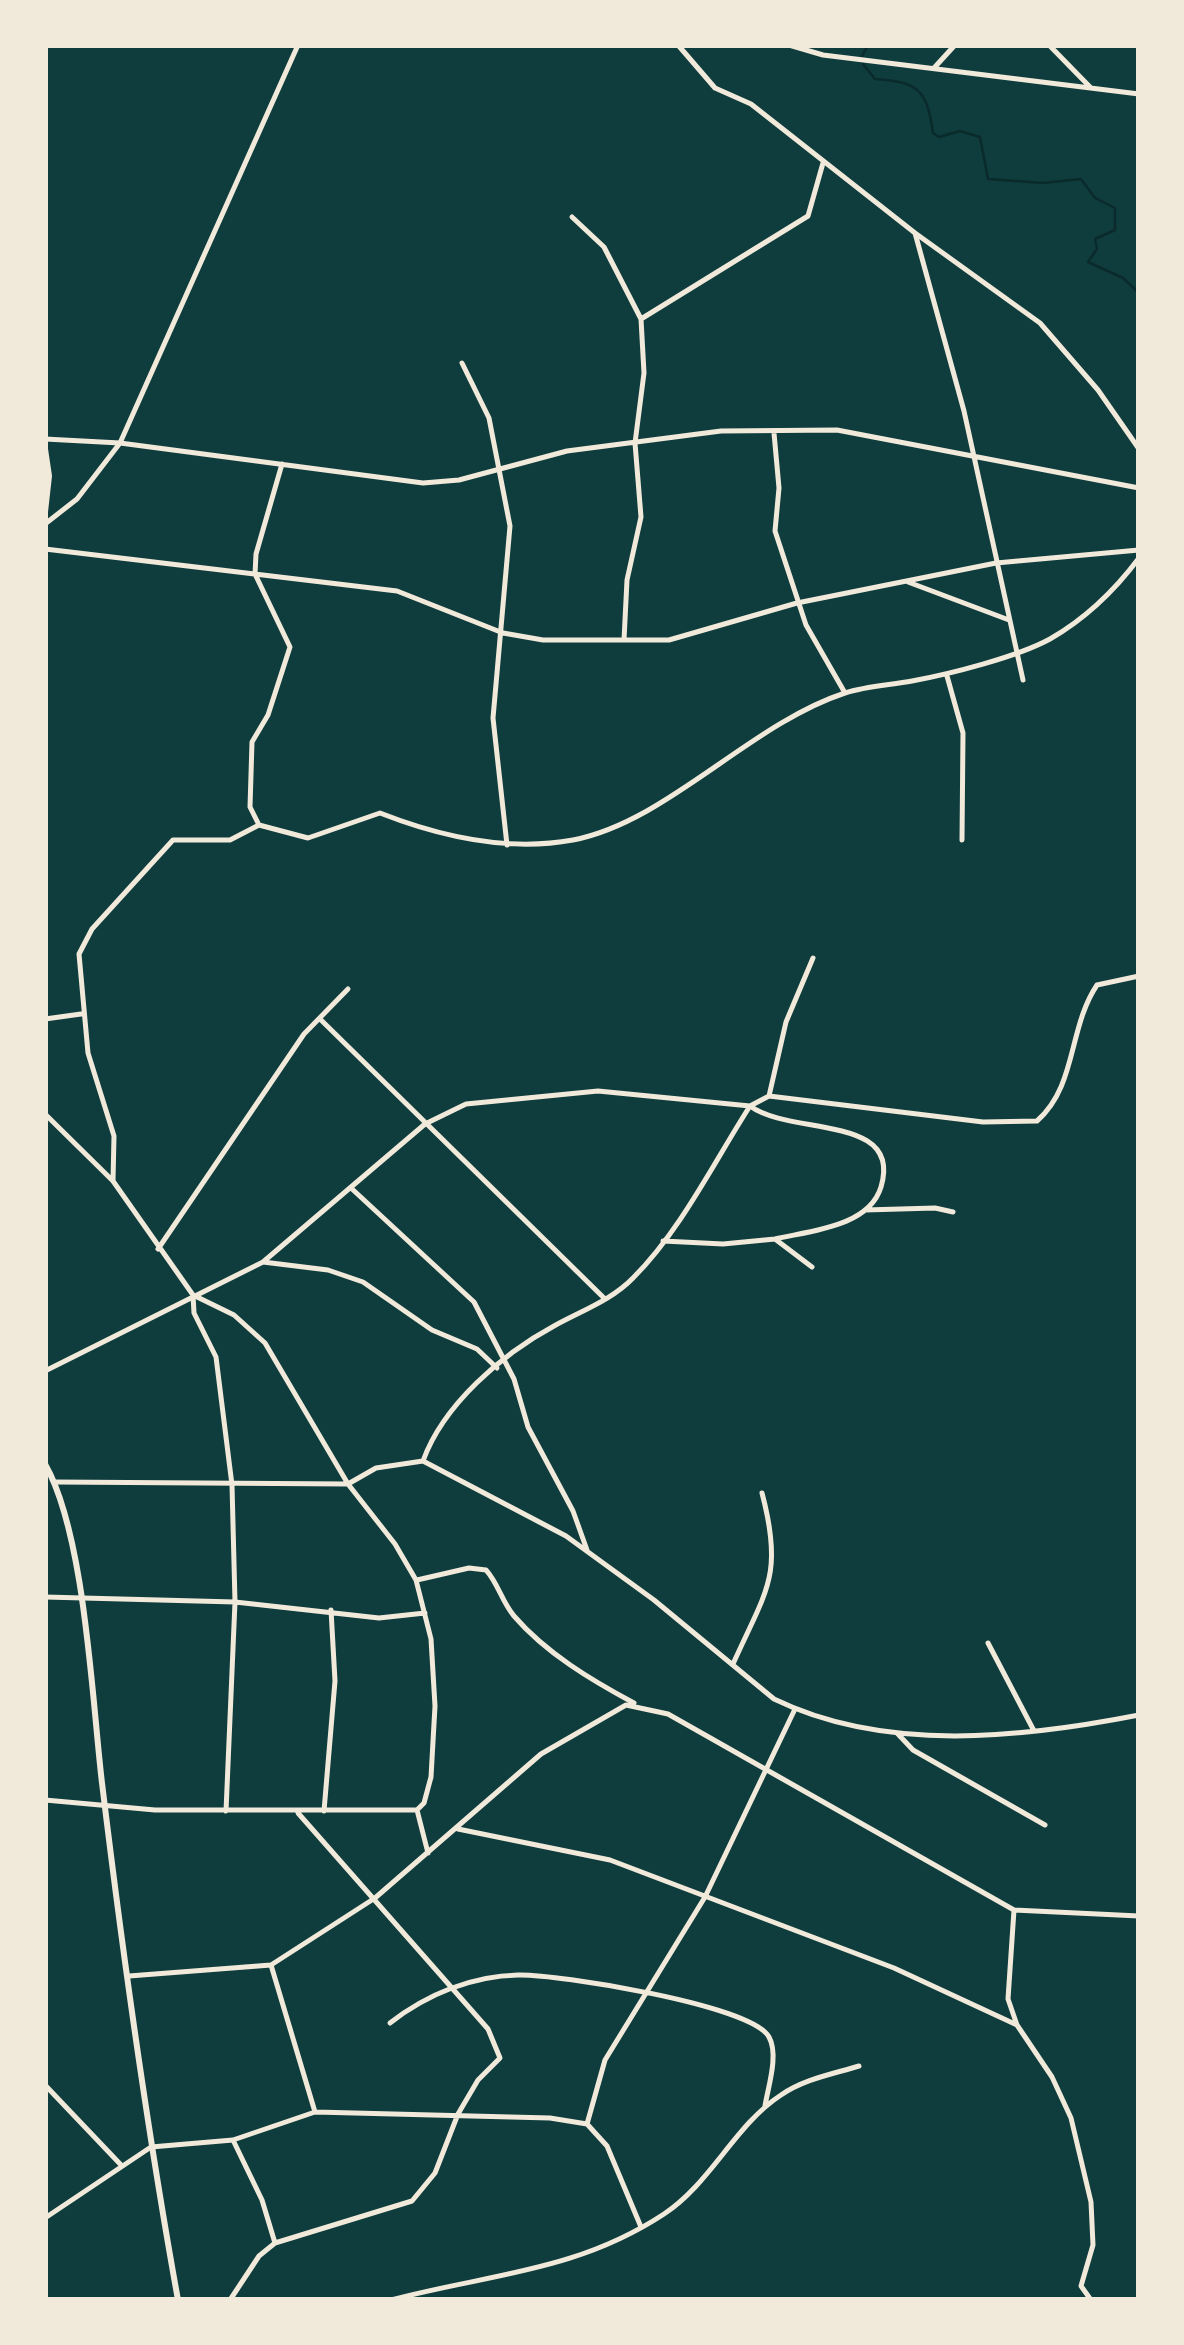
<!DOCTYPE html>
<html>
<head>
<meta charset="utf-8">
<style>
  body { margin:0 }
  #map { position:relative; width:1184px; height:2345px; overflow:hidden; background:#0f3d3e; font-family:Quicksand,sans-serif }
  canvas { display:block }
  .frame { position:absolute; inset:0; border:48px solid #f1e9da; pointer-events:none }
</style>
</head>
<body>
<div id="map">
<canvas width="1184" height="2345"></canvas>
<div class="frame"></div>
</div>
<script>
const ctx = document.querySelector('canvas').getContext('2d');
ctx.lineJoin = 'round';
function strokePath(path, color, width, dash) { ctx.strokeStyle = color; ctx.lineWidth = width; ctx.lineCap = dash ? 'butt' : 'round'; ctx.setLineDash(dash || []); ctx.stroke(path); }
strokePath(new Path2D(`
  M862,56L868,45
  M863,64L875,79C918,82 927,89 933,133L939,137L960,131L980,137L988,179L1043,183L1081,179L1095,198L1115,208V230L1095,239L1097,249L1088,262L1123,278L1139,293`), '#0a2a2b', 2.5);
strokePath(new Path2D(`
  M678,45L715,88L751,104L915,233L1040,323L1098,390L1139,449
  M789,45L823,55L1139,94
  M1049,45L1091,88
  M934,68L955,45
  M572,217L604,247L641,319L644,373L635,443L641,517L627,580L624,640
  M915,233L964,411L1023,680
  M641,319L808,216L823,163
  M462,363L489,418L510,526L493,718L507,845
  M774,433L779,488L775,531L806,625L845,693
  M45,439L120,443L423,483L459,480L567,451L721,431L837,430L1139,488
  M282,464L256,554L255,574L290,647L268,715L252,742L250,807L259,825L308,838L380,813C441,837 507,852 573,840C667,822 750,724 845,693C866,686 891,685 912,681C950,674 1017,657 1050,639C1085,619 1115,590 1139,558
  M45,524L77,499L120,443L298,45
  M45,549L397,591L503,633L543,640H669L797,603L996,563L1139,550
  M908,582L1009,620
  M947,676L963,733L962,840
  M45,1019L81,1014
  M320,1019L605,1299
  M769,1096L983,1122L1037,1121C1077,1086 1068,1028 1097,985L1139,976
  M45,1114L113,1181L193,1295L234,1315L265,1343L348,1484L395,1544L416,1580L431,1639L435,1706L431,1777L424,1803L417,1810H155L45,1800
  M113,1181L114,1136L88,1053L79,954L92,929L173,840H230L259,825
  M351,1188L474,1302L514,1379L528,1427L573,1511L587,1550
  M865,1210L935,1208L953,1212
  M663,1241L723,1244L775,1239L812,1267
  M158,1249L304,1034L348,989
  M263,1262L328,1270L363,1282L432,1330L477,1349L497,1368
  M193,1295L194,1313L216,1357L232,1485L235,1602L226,1811
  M45,1371L263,1262L425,1124L466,1104L598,1091L750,1106L769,1096L786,1022L813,958
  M423,1461C443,1405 502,1354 554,1326C581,1311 612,1300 633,1278C681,1230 714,1162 750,1106C791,1136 903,1114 881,1187C869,1227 809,1231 775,1239
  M55,1482L348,1484L376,1468L423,1461L566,1536L654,1600L774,1699C885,1753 1022,1738 1139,1715
  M417,1580L469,1568L486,1570C498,1583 502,1602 514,1616C546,1653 591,1680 634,1703
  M45,1597L235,1602L379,1618L425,1613
  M988,1643L1033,1729
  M733,1664C766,1590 784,1576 762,1493
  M897,1733L913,1750L1045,1825
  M417,1810L428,1853
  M324,1811L335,1681L331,1610
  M458,1829L610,1860L894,1968L1017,2025
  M1014,1910L1008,1999L1017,2025L1052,2077L1071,2118L1091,2202L1093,2245L1081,2286L1091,2300
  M271,1965L315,2112
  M129,1976L271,1965L375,1898L541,1754L626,1705L668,1714L1014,1910L1139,1916
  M390,2023C427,1994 472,1976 518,1975C558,1974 752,2005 769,2037C779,2055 768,2087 765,2106
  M45,2085L122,2166
  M233,2140L262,2200L275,2243
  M45,2218L151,2147L233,2140L315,2112L550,2118L587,2124
  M641,2227L607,2146L587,2124L605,2060L705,1897L795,1709
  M230,2300L259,2256L275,2243L412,2201L435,2173L458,2114L478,2080L500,2058L488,2029L298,1813
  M391,2300C488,2274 576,2272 664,2214C711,2183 735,2125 781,2095C804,2079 833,2074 859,2066`), '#f1e9da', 5);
strokePath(new Path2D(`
  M45,449L49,476L45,512
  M45,1464C85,1534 92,1699 102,1783C123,1956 147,2129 178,2300`), '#f1e9da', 6);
</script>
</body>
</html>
